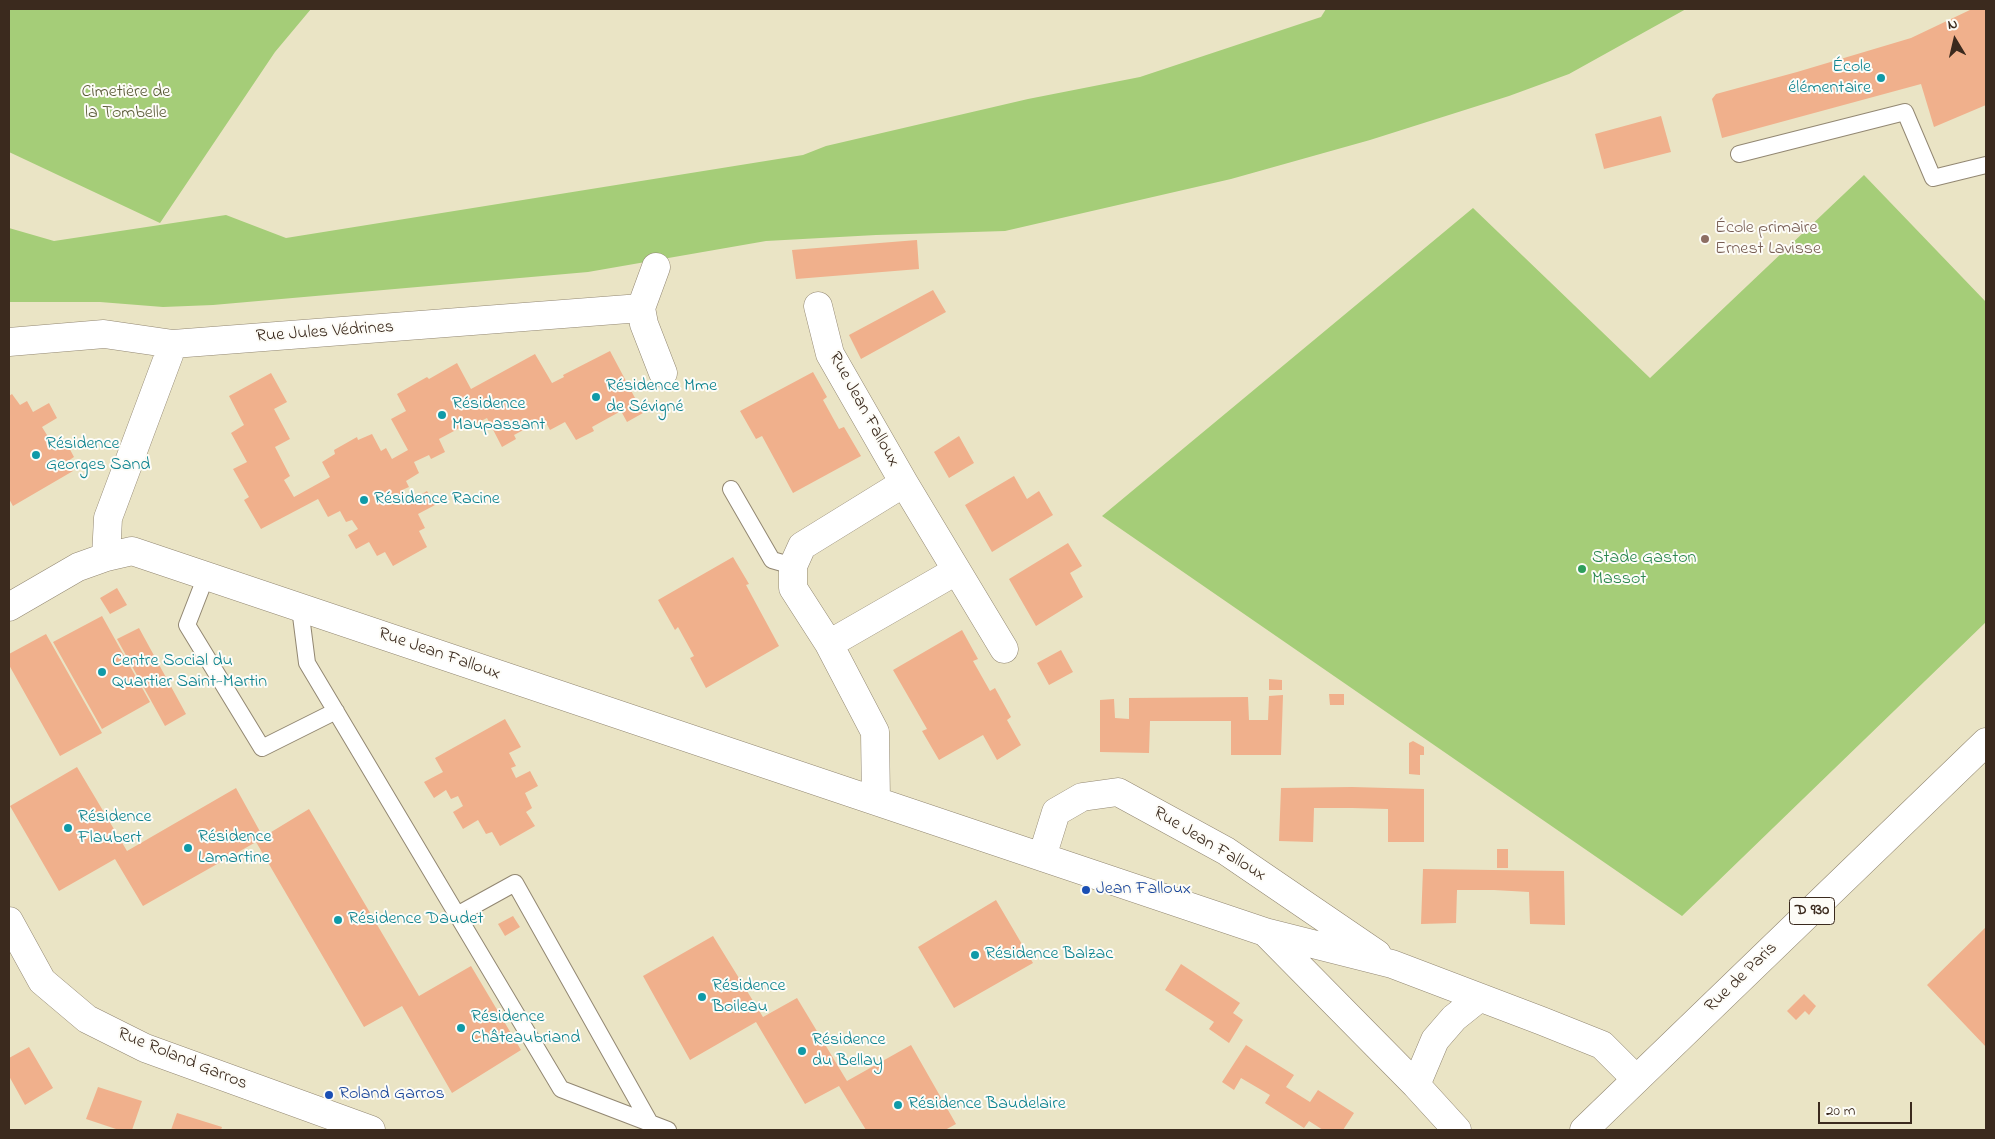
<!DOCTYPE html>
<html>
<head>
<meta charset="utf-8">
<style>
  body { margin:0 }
  #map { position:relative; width:1995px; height:1139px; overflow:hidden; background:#eae4c5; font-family:"Indie Flower",sans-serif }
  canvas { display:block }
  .frame { position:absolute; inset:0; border:10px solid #3b2a1e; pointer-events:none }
  .north { position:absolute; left:1930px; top:15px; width:50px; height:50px; -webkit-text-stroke:4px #fdfcf7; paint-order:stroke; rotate:351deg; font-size:14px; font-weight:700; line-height:20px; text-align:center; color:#3b2a1e }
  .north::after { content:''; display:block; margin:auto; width:18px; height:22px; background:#3b2a1e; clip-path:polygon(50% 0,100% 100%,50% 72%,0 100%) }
  .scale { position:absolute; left:1818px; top:1102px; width:94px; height:22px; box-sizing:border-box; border:2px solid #3b2a1e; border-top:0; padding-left:6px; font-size:15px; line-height:18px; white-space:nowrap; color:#3b2a1e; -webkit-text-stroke:4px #fdfcf7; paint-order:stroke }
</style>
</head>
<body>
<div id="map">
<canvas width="1995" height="1139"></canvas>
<div class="frame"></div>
<div class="north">N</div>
<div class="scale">20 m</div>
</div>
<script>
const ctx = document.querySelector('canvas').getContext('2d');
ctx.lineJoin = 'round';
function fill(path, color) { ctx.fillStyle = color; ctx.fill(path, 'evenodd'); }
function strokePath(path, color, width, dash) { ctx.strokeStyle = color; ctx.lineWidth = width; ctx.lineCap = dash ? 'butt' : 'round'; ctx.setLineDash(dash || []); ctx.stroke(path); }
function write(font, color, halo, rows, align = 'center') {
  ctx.font = font + ' "Indie Flower",sans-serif'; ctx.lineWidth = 4; ctx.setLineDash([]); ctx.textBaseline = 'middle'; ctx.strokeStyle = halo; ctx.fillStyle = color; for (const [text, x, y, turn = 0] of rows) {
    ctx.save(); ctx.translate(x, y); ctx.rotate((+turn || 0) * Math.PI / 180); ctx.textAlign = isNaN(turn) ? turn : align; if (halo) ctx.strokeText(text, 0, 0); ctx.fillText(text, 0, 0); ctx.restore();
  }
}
fill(new Path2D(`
  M9,9H311L275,52L160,223L9,152Z
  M1326,9H1686L1569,74L1509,96L1370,140L1231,179L1005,231L876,235L766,241L588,272L213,305L163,307L100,302H9V228L54,241L226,215L286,238L803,155L826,146L1028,99L1140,77L1321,17Z
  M1864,175L1986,302V622L1682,916L1102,516L1473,208L1650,378Z`), '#a5cd78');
fill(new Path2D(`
  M1972,9H1986V105L1934,127L1921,84L1722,138L1712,99L1716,94L1797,72L1911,38Z
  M1661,116L1671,152L1604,169L1595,134Z
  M917,240L919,269L796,279L792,250Z
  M933,290L946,312L861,359L849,335Z
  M610,351L643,413L627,422L621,411L592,427L594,431L576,440L565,422L550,430L544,419L514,435L516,439L502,447L487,418L471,426L469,423L439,439L445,452L431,459L429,455L414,462L419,473L406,481L409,487L402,490L409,502L427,491L435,505L418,514L425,528L419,531L427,547L393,566L385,552L377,556L369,542L356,549L348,535L358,529L352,520L346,522L340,511L328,517L318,499L261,529L244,500L249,497L233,469L247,462L231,433L244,425L229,396L271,373L287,402L274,409L290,439L275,447L290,476L284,480L294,497L330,477L322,462L335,454L334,450L357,437L358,440L372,434L381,451L386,448L392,459L408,450L391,419L406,411L397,394L427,377L429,379L457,363L471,389L535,354L552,383L564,377L563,375Z
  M813,372L827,397L823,400L839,429L844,427L861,456L793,493L762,436L756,439L740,411Z
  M12,394L20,405L27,401L33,412L49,403L57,418L42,427L55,448L66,442L74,457L68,461L73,471L13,506L9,499V396Z
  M959,436L974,463L949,478L934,452Z
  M1014,476L1027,499L1039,491L1053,515L992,552L965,505Z
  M1068,543L1082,566L1070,573L1083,597L1036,626L1009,579Z
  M733,557L749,584L746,585L779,646L706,688L690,658L694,656L678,627L675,630L658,600Z
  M117,588L127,605L110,614L100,598Z
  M102,616L150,702L102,729L53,642Z
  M139,628L186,714L165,726L117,639Z
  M962,630L978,659L973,661L990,691L995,688L1011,717L1007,720L1021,745L997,760L983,735L939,760L922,731L927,729L893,670Z
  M46,634L102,733L60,756L9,665V654Z
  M1061,650L1073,672L1049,685L1037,663Z
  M1269,679L1282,680V690H1269Z
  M1329,694H1344V705H1330Z
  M1283,695L1281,755H1231V721H1150L1149,753L1100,752V700L1114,699L1115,718L1129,719V698L1248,697L1249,720H1268L1269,696Z
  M505,719L521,747L509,753L516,766L511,768L516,778L530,771L538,786L525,793L532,808L526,812L535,826L500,846L492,832L486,834L478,820L463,829L453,812L463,806L458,796L451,799L446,790L434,798L424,782L443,772L435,758Z
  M1413,741L1424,747V755H1420V775L1409,774V743Z
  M77,767L127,851L236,788L263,837L309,809L419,996L471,966L521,1050L452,1093L402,1006L364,1027L256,842L143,906L115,859L59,891L10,806Z
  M1352,787L1424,789V842H1388V809L1352,808H1314L1313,842L1279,841L1281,788Z
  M1497,849H1508V868H1497Z
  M1423,869L1564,871L1565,925L1530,924L1529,892L1494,890H1457L1456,923L1421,924Z
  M996,900L1033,963L954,1008L918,947Z
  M513,916L520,927L505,936L498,924Z
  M1986,927V1047L1927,985Z
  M713,936L763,1017L797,998L847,1081L911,1045L956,1124L945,1130H866L839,1086L805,1104L756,1022L690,1060L643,976Z
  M1181,964L1240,1003L1233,1013L1243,1020L1229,1043L1209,1029L1214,1022L1165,990Z
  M1804,994L1816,1006L1809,1015L1805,1011L1796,1020L1787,1011Z
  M1246,1045L1294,1075L1286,1087L1310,1102L1318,1090L1354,1113L1343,1130H1323L1309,1121L1304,1128L1265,1103L1270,1095L1241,1078L1234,1090L1222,1082Z
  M29,1047L53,1088L25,1105L9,1076V1058Z
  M98,1087L142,1101L132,1130H119L86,1119Z
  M177,1113L222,1127L221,1130H171Z`), '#f0b08c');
const service = new Path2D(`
  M1739,154L1905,112L1933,178L1986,165
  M731,489L772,560L793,566
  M206,576L187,625L262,748L336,711
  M300,608L307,663L561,1089L668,1130
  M457,915L515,883L650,1123`);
const minor = new Path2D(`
  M656,267L641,308L644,324L663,373
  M818,306L830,354L904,483L1004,649
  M9,342L104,334L173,344L641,308
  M106,557L108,518L173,344
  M9,607L78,567L106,557L132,551L1265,932L1392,964L1542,1021L1602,1045L1636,1079
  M829,644L956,571
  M876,801L875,732L829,644L793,588V566L802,546L904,483
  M1042,857L1056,812L1082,797L1118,792L1226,851L1377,954
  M9,921L42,981L87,1019L145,1048L371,1130
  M1265,932L1416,1085L1457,1130
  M1416,1085L1435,1040L1454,1018L1479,998`);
const primary = new Path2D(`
  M1584,1130L1986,742`);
strokePath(service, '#928772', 18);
strokePath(minor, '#928772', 29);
strokePath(primary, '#928772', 29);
strokePath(service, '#fff', 16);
strokePath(minor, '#fff', 28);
strokePath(primary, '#fff', 28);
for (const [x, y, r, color] of [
  [1881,78,5,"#0f9aa8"],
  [1705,239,5,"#8d6e63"],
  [596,397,5,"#0f9aa8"],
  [442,415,5,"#0f9aa8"],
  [36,455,5,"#0f9aa8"],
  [364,500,5,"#0f9aa8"],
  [1582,569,5,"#2e9e5b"],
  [102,672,5,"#0f9aa8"],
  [68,828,5,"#0f9aa8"],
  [188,848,5,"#0f9aa8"],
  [1086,890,5,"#1a4fb4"],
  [338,920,5,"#0f9aa8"],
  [975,955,5,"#0f9aa8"],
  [702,997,5,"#0f9aa8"],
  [461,1028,5,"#0f9aa8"],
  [802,1051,5,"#0f9aa8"],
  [329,1095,5,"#1a4fb4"],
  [898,1105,5,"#0f9aa8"]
]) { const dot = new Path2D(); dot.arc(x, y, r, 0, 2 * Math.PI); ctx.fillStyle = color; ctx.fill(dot); strokePath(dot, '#fdfcf7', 2); }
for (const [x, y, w] of [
  [1812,911,45]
]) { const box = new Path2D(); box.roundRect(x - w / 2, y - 13.5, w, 27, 4); ctx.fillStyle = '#fdfcf7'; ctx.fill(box); strokePath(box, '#3b2a1e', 1); }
write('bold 16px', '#3b2a1e', null, [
  ["D 930",1812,911]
]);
write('18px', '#0d838f', '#fdfcf7', [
  ["École",1871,68,"right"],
  ["élémentaire",1871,89,"right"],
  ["Résidence Mme",606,387],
  ["de Sévigné",606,408],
  ["Résidence",452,405],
  ["Maupassant",452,426],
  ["Résidence",46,445],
  ["Georges Sand",46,466],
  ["Résidence Racine",374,500],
  ["Centre Social du",112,662],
  ["Quartier Saint-Martin",112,683],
  ["Résidence",78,818],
  ["Flaubert",78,839],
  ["Résidence",198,838],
  ["Lamartine",198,859],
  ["Résidence Daudet",348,920],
  ["Résidence Balzac",985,955],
  ["Résidence",712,987],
  ["Boileau",712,1008],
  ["Résidence",471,1018],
  ["Châteaubriand",471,1039],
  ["Résidence",812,1041],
  ["du Bellay",812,1062],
  ["Résidence Baudelaire",908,1105]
], 'left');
write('18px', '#5b5b39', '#fdfcf7', [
  ["Cimetière de",126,93],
  ["la Tombelle",126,114]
]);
write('18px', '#785e54', '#fdfcf7', [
  ["École primaire",1715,229],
  ["Ernest Lavisse",1715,250]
], 'left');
write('18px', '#3b2a1e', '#fdfcf7', [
  ["Rue Jules Védrines",325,333,-4],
  ["Rue Jean Falloux",863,410,61],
  ["Rue Jean Falloux",439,655,19],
  ["Rue Jean Falloux",1209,845,31],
  ["Rue de Paris",1742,978,-44],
  ["Rue Roland Garros",182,1060,22]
]);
write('18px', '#27864d', '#fdfcf7', [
  ["Stade Gaston",1592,559],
  ["Massot",1592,580]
], 'left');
write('18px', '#164399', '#fdfcf7', [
  ["Jean Falloux",1096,890],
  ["Roland Garros",339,1095]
], 'left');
</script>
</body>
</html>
